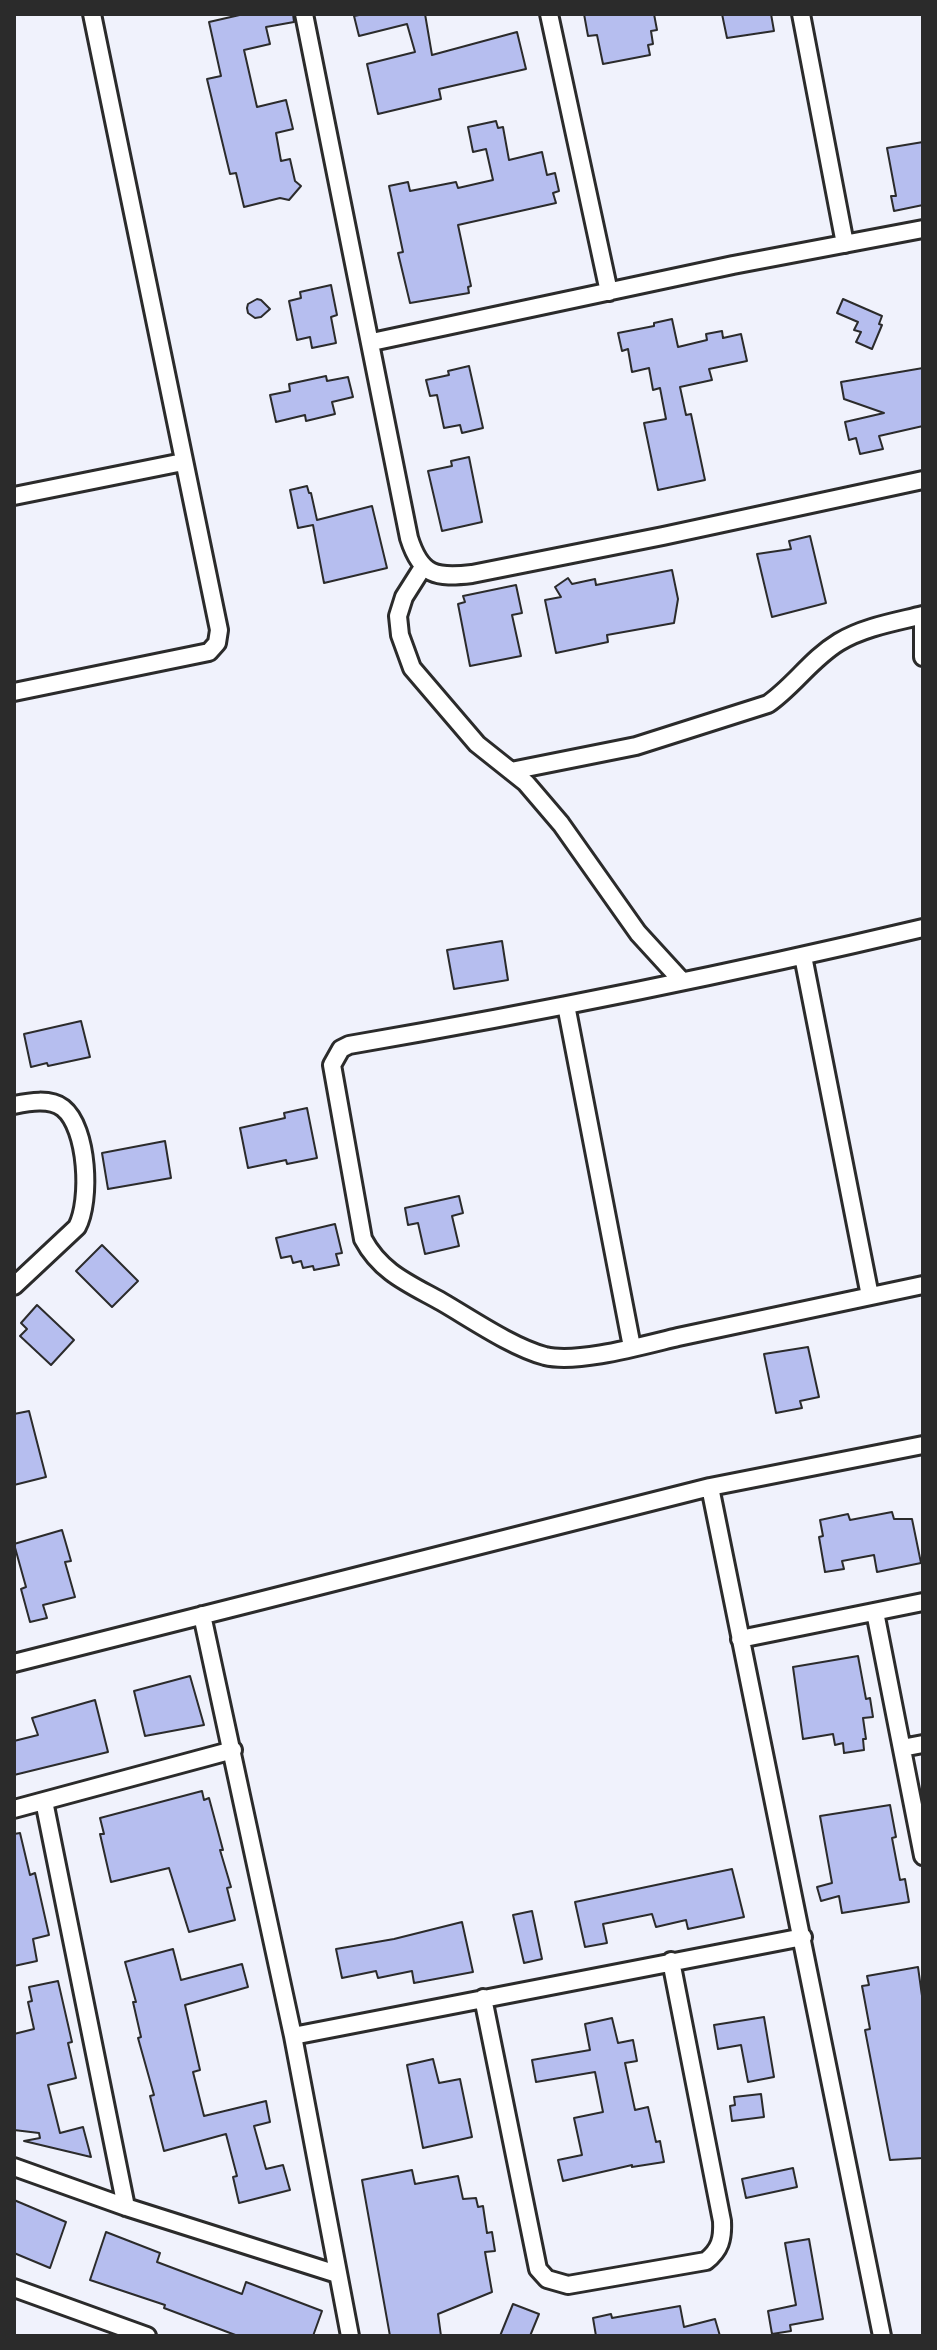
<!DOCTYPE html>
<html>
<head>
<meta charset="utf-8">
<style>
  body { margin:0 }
  #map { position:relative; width:937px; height:2350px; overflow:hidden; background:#f0f2fc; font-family:"Indie Flower",sans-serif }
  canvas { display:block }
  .frame { position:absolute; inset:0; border:16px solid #2b2b2b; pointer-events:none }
</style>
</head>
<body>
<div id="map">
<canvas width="937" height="2350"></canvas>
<div class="frame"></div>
</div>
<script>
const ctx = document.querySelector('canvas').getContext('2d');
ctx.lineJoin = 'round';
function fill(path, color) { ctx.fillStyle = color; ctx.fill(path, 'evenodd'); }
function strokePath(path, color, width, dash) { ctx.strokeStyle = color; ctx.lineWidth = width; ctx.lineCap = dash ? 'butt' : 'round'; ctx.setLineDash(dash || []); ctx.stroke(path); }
const building = new Path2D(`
  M244,14H293L294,22L266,27L270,44L244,50L257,107L286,100L293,129L276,133L281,161L290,159L295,181L301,186L289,200L280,198L244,207L236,173L230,174L207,79L221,76L209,22Z
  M364,14H425L432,55L517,32L526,69L439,89L441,99L378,114L367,64L415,52L407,24L359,36L354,16Z
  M584,14H654L657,30L651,31L653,44L648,45L650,55L603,64L597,35L588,36Z
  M722,14H771L774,31L727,38Z
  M496,121L498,128L503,127L509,160L542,152L547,175L555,173L559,191L553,193L556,203L458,225L471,286L468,287L469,293L410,303L398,253L403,252L389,186L408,182L410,191L456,182L458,188L493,180L486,149L473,152L468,127Z
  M923,142V205L894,211L891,196H896L887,148Z
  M331,285L337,315L331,317L336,343L312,348L310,337L297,340L289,301L301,298L300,292Z
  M257,299L261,300L270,309L261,317L255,318L248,313L247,308L248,304Z
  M843,299L882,316L879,324L882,325L872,349L856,342L861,332L854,330L858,322L837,313Z
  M672,319L678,347L707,340L706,334L722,331L723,338L741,334L747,361L709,369L712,380L680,387L686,415L691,414L705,480L658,490L644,423L666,419L660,388L653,390L649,368L632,372L628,349L622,351L618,333L654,326V323Z
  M469,366L483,428L462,433L460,425L444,428L437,395L430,396L426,380L449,375L448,371Z
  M923,368V426L879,436L883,449L860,454L856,438L849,440L845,422L884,413L844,399L841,382Z
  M326,376L327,381L348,377L353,397L332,402L335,414L306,421L305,415L276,422L270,395L290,391L289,384Z
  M469,457L482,522L442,531L428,471L452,466L451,461Z
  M307,486L309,493H311L317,520L372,506L387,568L324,583L313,525L298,528L290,490Z
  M810,536L826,603L772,617L757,554L791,549L789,541Z
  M672,570L678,599L674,623L607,635L608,642L556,653L545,600L561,597L555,587L568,578L572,584L595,579L596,585Z
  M516,585L522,613L512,615L521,656L470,666L458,604L465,602L463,596Z
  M502,941L508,980L454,989L447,950Z
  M81,1021L90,1057L48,1066L47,1063L31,1067L24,1034Z
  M307,1108L317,1158L287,1164L286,1160L248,1168L240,1128L285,1118L284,1113Z
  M165,1141L171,1178L108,1189L102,1153Z
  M459,1196L463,1213L452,1216L459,1246L425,1254L418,1223L408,1225L405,1208Z
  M335,1224L342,1253L336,1254L339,1265L314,1270L313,1266L303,1268L301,1261L293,1263L291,1256L281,1258L276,1238Z
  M102,1245L138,1281L112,1307L76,1271Z
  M37,1305L74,1340L51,1365L20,1336L27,1329L21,1323Z
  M808,1347L819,1397L800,1401L802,1408L776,1413L764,1354Z
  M29,1411L46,1477L14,1485V1414Z
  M892,1512L894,1519H912L921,1563L877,1572L874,1555L842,1561L844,1569L825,1572L819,1537L823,1536L820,1520L848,1514L850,1520Z
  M62,1530L71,1561L65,1562L75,1597L43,1605L47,1618L30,1622L21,1589L26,1587L14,1544Z
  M858,1656L866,1699L870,1698L873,1717L863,1718L866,1739H863L864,1750L844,1753L843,1743L835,1745L833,1734L803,1739L793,1667Z
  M190,1676L204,1725L145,1736L134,1691Z
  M95,1700L108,1752L14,1775V1741L38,1735L32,1718Z
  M202,1791L204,1800L209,1798L223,1850H220L231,1887L227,1888L235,1920L189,1932L169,1868L111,1882L100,1834H104L100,1818Z
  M890,1805L896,1837L892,1838L900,1880L905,1879L909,1902L842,1913L839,1896L821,1901L817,1887L832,1883L820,1816Z
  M20,1833L30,1875L35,1873L49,1935L33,1939L37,1961L14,1966V1834Z
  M732,1869L744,1917L688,1929L686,1920L656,1927L652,1914L603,1924L607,1943L585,1947L575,1902Z
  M532,1911L542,1959L524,1963L513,1915Z
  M462,1922L473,1972L414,1983L412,1971L378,1978L376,1971L342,1978L336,1949L394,1939Z
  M173,1949L181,1980L242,1964L248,1987L185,2005L200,2070L193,2072L204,2116L266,2101L270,2122L254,2126L266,2169L283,2165L290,2190L239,2203L233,2177L237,2176L226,2134L164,2151L150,2096L154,2095L138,2038L141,2037L133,2002H136L125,1962Z
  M918,1967L923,2003V2158L890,2160L865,2030L870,2029L862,1986L869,1985L867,1976Z
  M58,1981L72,2042L68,2043L76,2078L48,2085L60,2133L83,2127L91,2157L24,2141L40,2138L39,2133L14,2130V2034L34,2029L28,2002L32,2001L29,1987Z
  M764,2017L774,2077L748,2082L741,2045L718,2049L714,2025Z
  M612,2018L618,2043L633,2040L637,2061L625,2063L635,2110L648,2107L656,2142L660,2141L664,2162L632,2167V2165L563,2181L558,2160L582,2155L574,2118L603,2112L595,2072L536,2082L532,2060L590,2050L585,2024Z
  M433,2059L439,2083L460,2079L472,2137L423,2148L407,2065Z
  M761,2094L764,2117L732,2121L730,2106L735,2105L734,2097Z
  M793,2168L797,2187L746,2198L742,2179Z
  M412,2170L415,2184L458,2176L463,2199L476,2198L478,2207L483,2206L487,2233L492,2232L495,2251L485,2252L492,2292L438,2314L441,2336H390L362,2180Z
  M14,2200L66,2222L50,2268L14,2253Z
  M106,2232L160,2253L157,2262L242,2294L246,2282L322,2311L313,2336H238L164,2308L165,2305L90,2280Z
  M809,2239L823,2319L790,2325L791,2331L772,2334L768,2311L796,2305L785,2243Z
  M513,2304L539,2314L530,2336H500Z
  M680,2306L684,2327L715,2319L720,2336H596L593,2318L611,2314L612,2318Z`);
fill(building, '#b6beef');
strokePath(building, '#2b2b2b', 2);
const street = new Path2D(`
  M304,14L409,538C421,576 436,578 472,574L663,536L923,480
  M549,14L609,292
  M801,14L845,244
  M372,342L733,265L923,229
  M14,496L183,462
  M423,567L404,597L398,616L400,635L412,668L477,744L526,783L561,824L638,933L681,980
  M923,616V657
  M14,692L209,652L217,643L219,630L92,14
  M511,771L636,746L768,704C794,686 811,659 839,642C864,627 895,622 923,615
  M923,928C733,973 541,1012 349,1045L341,1049L332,1065L363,1239C381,1273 410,1284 442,1302C473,1320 512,1347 545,1356C578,1364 644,1345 678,1337C760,1320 841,1302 923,1285
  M803,956L870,1296
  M566,1005L632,1347
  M14,1105C29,1102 50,1098 63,1108C88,1128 91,1201 77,1227L14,1286
  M710,1487L882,2336
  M875,1612L923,1856
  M202,1615L293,2036L350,2336
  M740,1639L923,1602
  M14,1663L710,1487L923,1445
  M902,1748L923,1744
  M44,1801L126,2207
  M14,1809L233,1750
  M483,1998L538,2269L547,2279L568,2285L706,2261C720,2250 723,2239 722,2221L671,1961
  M293,2036L803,1937
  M14,2167L126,2207L337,2274
  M14,2288L147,2336`);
strokePath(street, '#2b2b2b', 22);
strokePath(street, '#fff', 16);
</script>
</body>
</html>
